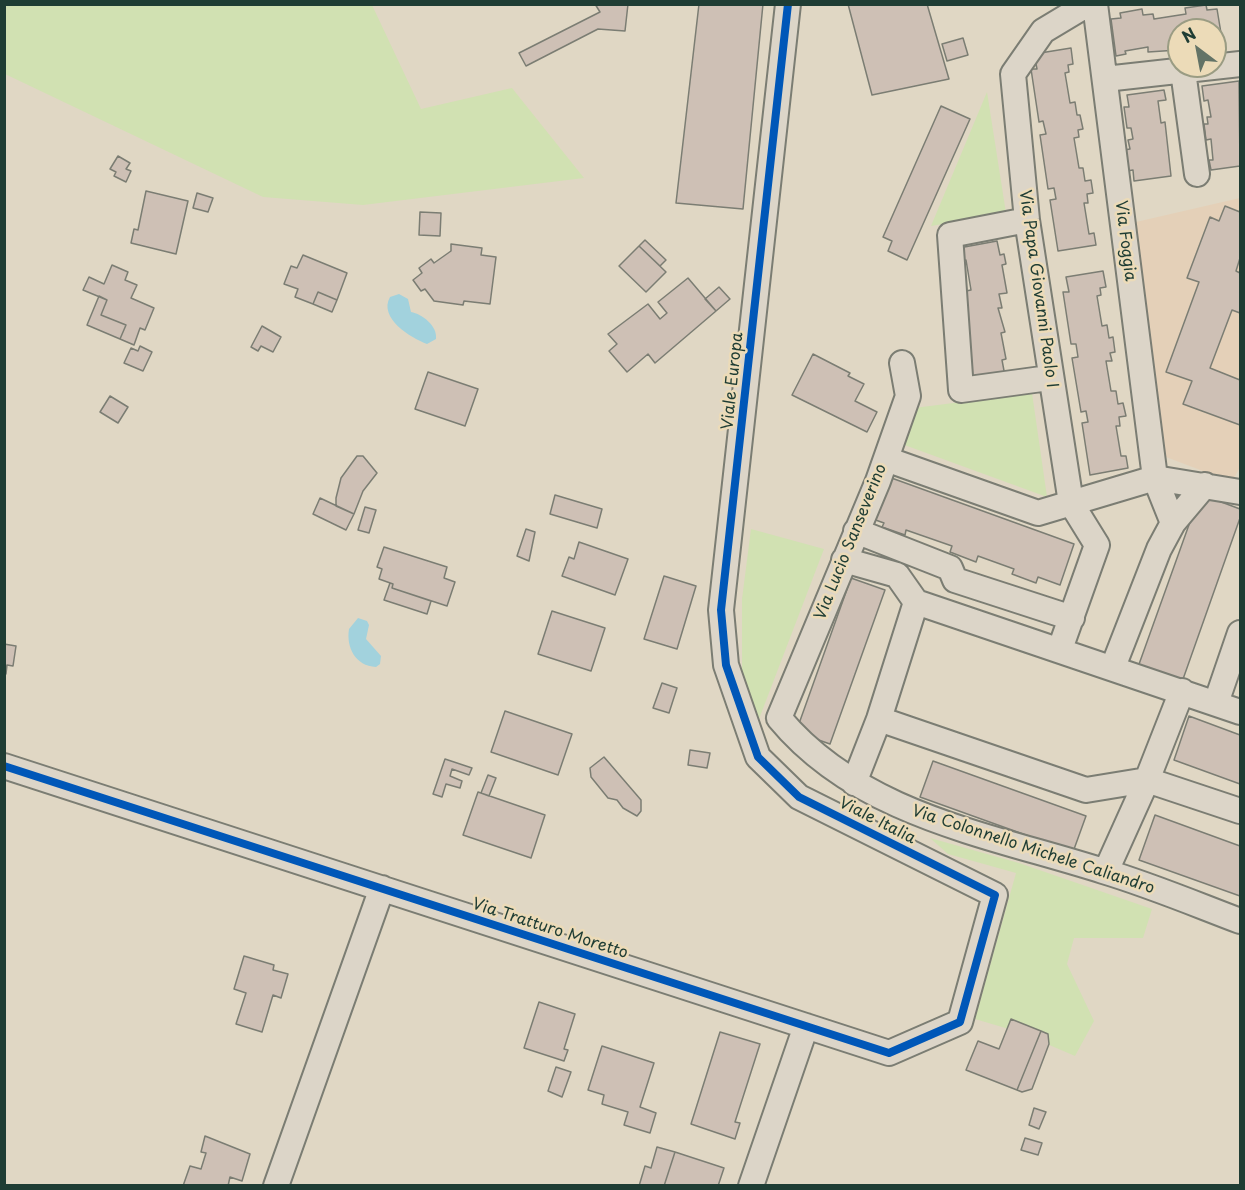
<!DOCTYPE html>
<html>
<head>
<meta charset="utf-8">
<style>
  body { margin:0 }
  #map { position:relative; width:1245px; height:1190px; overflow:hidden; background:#e0d7c4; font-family:"Playpen Sans",sans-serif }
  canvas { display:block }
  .frame { position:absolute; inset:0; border:6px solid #1f3d34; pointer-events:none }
  .north { position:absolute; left:1167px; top:18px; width:60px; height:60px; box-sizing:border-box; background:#ecdbb8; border:2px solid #9a9c83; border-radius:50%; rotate:328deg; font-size:16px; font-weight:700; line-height:24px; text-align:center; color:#1f3d34 }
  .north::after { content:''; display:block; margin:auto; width:21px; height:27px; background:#637366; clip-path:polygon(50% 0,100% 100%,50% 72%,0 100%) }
</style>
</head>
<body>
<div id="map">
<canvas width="1245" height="1190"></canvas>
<div class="frame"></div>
<div class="north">N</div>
</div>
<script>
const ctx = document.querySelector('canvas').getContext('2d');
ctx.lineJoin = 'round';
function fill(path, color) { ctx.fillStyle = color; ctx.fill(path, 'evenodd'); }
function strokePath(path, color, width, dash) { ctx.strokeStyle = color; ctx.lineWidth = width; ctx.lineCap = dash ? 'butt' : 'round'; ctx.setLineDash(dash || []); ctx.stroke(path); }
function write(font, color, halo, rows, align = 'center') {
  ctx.font = font + ' "Playpen Sans",sans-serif'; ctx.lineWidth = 5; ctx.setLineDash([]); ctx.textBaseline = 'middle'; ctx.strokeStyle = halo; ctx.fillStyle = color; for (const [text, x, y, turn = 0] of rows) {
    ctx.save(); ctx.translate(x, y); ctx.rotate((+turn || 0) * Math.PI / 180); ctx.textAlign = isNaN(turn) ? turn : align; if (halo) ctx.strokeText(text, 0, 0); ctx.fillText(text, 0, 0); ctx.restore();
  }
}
fill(new Path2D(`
  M1240,198V467L1232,482L1166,457L1136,222Z`), '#e4d0b8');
fill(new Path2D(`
  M4,5H372L421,109L512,88L584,178L363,205L263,197L5,74Z
  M987,92L1006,213L931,226Z
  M1032,393L1047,497L899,443L914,408Z
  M751,529L824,549L759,719L742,676V599Z
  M930,838L1019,863L1152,909L1143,938H1074L1067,964L1094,1021L1075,1056L1019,1032L975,1019L1016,873L948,854Z`), '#d1e1b2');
fill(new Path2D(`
  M399,294L408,299L411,312C422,314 438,326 436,339L427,344C411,338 378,318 390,297Z
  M358,618L367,621L369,625L366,639L381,656L380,664L376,667C355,666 346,647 349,629Z`), '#a2d2dd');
const building = new Path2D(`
  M595,4H628L625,31L598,29L526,66L519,53L600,12Z
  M699,4H763L743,209L676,203Z
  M848,4H927L949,79L872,95Z
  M1206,5L1207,10L1217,9L1223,45L1215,46V30H1179V53L1178,50L1148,52V47L1125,51L1126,54L1116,56L1111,19L1121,18L1120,13L1142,9L1143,15L1153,14L1154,19L1186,14L1185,8Z
  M963,38L968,55L947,61L942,44Z
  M1071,48L1073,64L1068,65L1069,72L1065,73L1070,103L1075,102L1077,115H1080L1083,129L1078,130L1079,137L1074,138L1079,168H1083L1085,181L1091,180L1093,193L1087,194L1088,203H1084L1089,234L1094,233L1096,245L1058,251L1050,200L1056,199L1054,188L1048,189L1040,135L1046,134L1043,121L1039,122L1031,69H1037L1034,54Z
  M1239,81L1240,166L1211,170L1209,160H1213L1211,139L1206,140L1204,124H1208L1207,117H1211L1208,100L1204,101L1202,86Z
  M1164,90L1166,100L1158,101L1161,123L1165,122L1171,176L1134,181L1133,170L1127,171L1124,150L1130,149L1128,140L1133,139L1131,128H1127L1124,107H1129L1127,95Z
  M941,106L970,119L907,260L888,251L892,241L883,237Z
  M118,156L130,163L126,169L131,171L126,182L114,176L116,172L110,169Z
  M146,191L188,201L176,254L131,243L134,229L138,230Z
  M197,193L213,198L208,212L193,208Z
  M1225,206L1240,212V258L1236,271L1240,273V313L1232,310L1210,368L1240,380V425L1183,404L1192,381L1166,372L1199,282L1187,278L1210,217L1219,221Z
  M420,212L441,213L440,236L419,235Z
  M645,240L666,260L660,266L639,246Z
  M997,241L1000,255L1004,254L1006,264L1002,265L1007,293L999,294L1002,308H998L1005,332L1001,333L1006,359L1002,360L1005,376L964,379L961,366L972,364L962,298L967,297L966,291L971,290L966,260L962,261L959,248Z
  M451,244L482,248L481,255L496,257L490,304L464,301L463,305L434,301L425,289L421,291L413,280L422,273L419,268L431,259L434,263L451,251Z
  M639,246L666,272L646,292L619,266Z
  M303,255L347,273L337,300L318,292L313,304L295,297L298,289L284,284L291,266L297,268Z
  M112,265L128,272L125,280L137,285L131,298L154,308L145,330L140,328L134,345L120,339L126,325L101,315L107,300L83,290L89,277L104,284Z
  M1103,271L1106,287L1100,288L1101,295L1097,296L1102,326L1107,325L1109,338L1113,337L1115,352L1110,353L1112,361H1106L1111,391H1116L1118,404L1123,403L1126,416L1119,417L1120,426H1116L1121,456H1126L1128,468L1090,475L1082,423L1088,422L1086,411L1081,412L1072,358L1078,357L1076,344H1071L1063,292H1069L1066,277Z
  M688,278L716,311L655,363L648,354L627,372L609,351L617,344L608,334L648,304L660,319L667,313L658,302Z
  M719,287L730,299L716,311L705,299Z
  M318,292L337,300L332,312L313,304Z
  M99,296L107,300L101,315L126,325L120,339L87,325Z
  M262,326L281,337L273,352L261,346L258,351L251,347Z
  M140,346L152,352L143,371L124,363L131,348L138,351Z
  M813,354L850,373L848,376L864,384L855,401L877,412L867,432L792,395Z
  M428,372L478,389L465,426L415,409Z
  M110,396L128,407L118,423L100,412Z
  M357,456H363L377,473L363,491L354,514L336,506V498L341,478Z
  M886,476L1074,544L1060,585L1038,577L1036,583L1012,574L1014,569L978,556L976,562L950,552L952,546L906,530L905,535L882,527L884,523L870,518Z
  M1200,494L1240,509V518L1182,682L1138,667Z
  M555,495L602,509L597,528L550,514Z
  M320,498L354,514L346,530L313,514Z
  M365,507L376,510L369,533L358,530Z
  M526,529L535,532L529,561L517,556Z
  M579,542L628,559L615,595L562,576L569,557L574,559Z
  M384,547L447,567L444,578L455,582L447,606L392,588L393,584L379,579L382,569L377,567Z
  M664,576L696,586L677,649L644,639Z
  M851,578L885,590L830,744L796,732Z
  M390,583L393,584L392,588L431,601L427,614L384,600Z
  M552,611L605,628L591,671L538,654Z
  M4,644L16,646L13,666L7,665L6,674Z
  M662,683L677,688L669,713L653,708Z
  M505,711L572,734L558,775L491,752Z
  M1189,716L1240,735V784L1174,760Z
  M690,750L710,753L707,768L688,765Z
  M604,757L641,800V811L637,816L623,808L617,800L608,798L591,777L590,768Z
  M445,759L472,768L469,775L452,769L450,776L462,781L460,788L446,784L442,797L433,794Z
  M933,761L1086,816L1073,852L920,797Z
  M488,775L496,778L489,796L481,793Z
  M478,792L545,815L531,858L463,835Z
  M1155,815L1240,846V896L1139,860Z
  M244,956L274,965L273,970L288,974L281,998L273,995L262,1032L236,1024L246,993L234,989Z
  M539,1002L575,1014L564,1049L568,1050L564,1061L524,1048Z
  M1011,1019L1041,1031L1017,1090L966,1070L978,1041L999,1049Z
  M1041,1031L1048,1034L1049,1044L1032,1089L1022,1092L1017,1090Z
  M720,1032L760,1044L735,1122L740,1123L735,1139L691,1124Z
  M602,1046L654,1063L640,1107L656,1113L650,1133L624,1125L628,1112L602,1104L604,1095L588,1090Z
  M556,1067L571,1072L562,1097L548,1091Z
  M1034,1108L1046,1112L1039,1129L1029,1125Z
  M205,1136L250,1154L242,1181L230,1177L228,1186H183L190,1166L201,1169L206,1153L201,1152Z
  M1025,1138L1042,1143L1038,1155L1021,1150Z
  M657,1147L675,1152L664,1186H639L645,1166L651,1168Z
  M675,1152L724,1168L718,1186H664Z`);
fill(building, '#cec0b5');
strokePath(building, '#7b7d73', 1.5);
const minor = new Path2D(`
  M1095,4L1155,478L1173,523L1159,549L1113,667
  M1183,71L1197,174
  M1105,79L1240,64
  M1027,220L950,235L961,390L1049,378
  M902,363L908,396L878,481L779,718C859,815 990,835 1103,871C1150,885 1195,904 1240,921
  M886,459L1038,513L1155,478L1240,492
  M1173,523L1205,485
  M856,531L950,568L955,580L1072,618
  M844,560L897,575L916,602L1240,712
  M1060,649L1097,545L1071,503L1027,220L1013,74L1043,31L1088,4
  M1216,703L1240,633
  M879,719L1086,790L1147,780L1240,811
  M4,766L889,1053L960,1022L995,895L799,797L758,757L726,665L721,610L788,4
  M854,783L879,719L916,602
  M1106,871L1147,780L1182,691
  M276,1186L382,888
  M751,1186L806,1026`);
strokePath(minor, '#7b7d73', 28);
strokePath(minor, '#dcd5c8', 24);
strokePath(new Path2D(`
  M4,766L889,1053L960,1022L995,895L799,797L758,757L726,665L721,610L788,4`), '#0057b8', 8);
write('16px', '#1f3d34', '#ecdbb8', [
  ["Via Foggia",1125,241,83],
  ["Via Papa Giovanni Paolo I",1038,289,82],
  ["Viale Europa",733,381,-84],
  ["Via Lucio Sanseverino",851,542,-68],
  ["Viale Italia",877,821,27],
  ["Via Colonnello Michele Caliandro",1033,850,18],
  ["Via Tratturo Moretto",550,929,18]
]);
</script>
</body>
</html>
